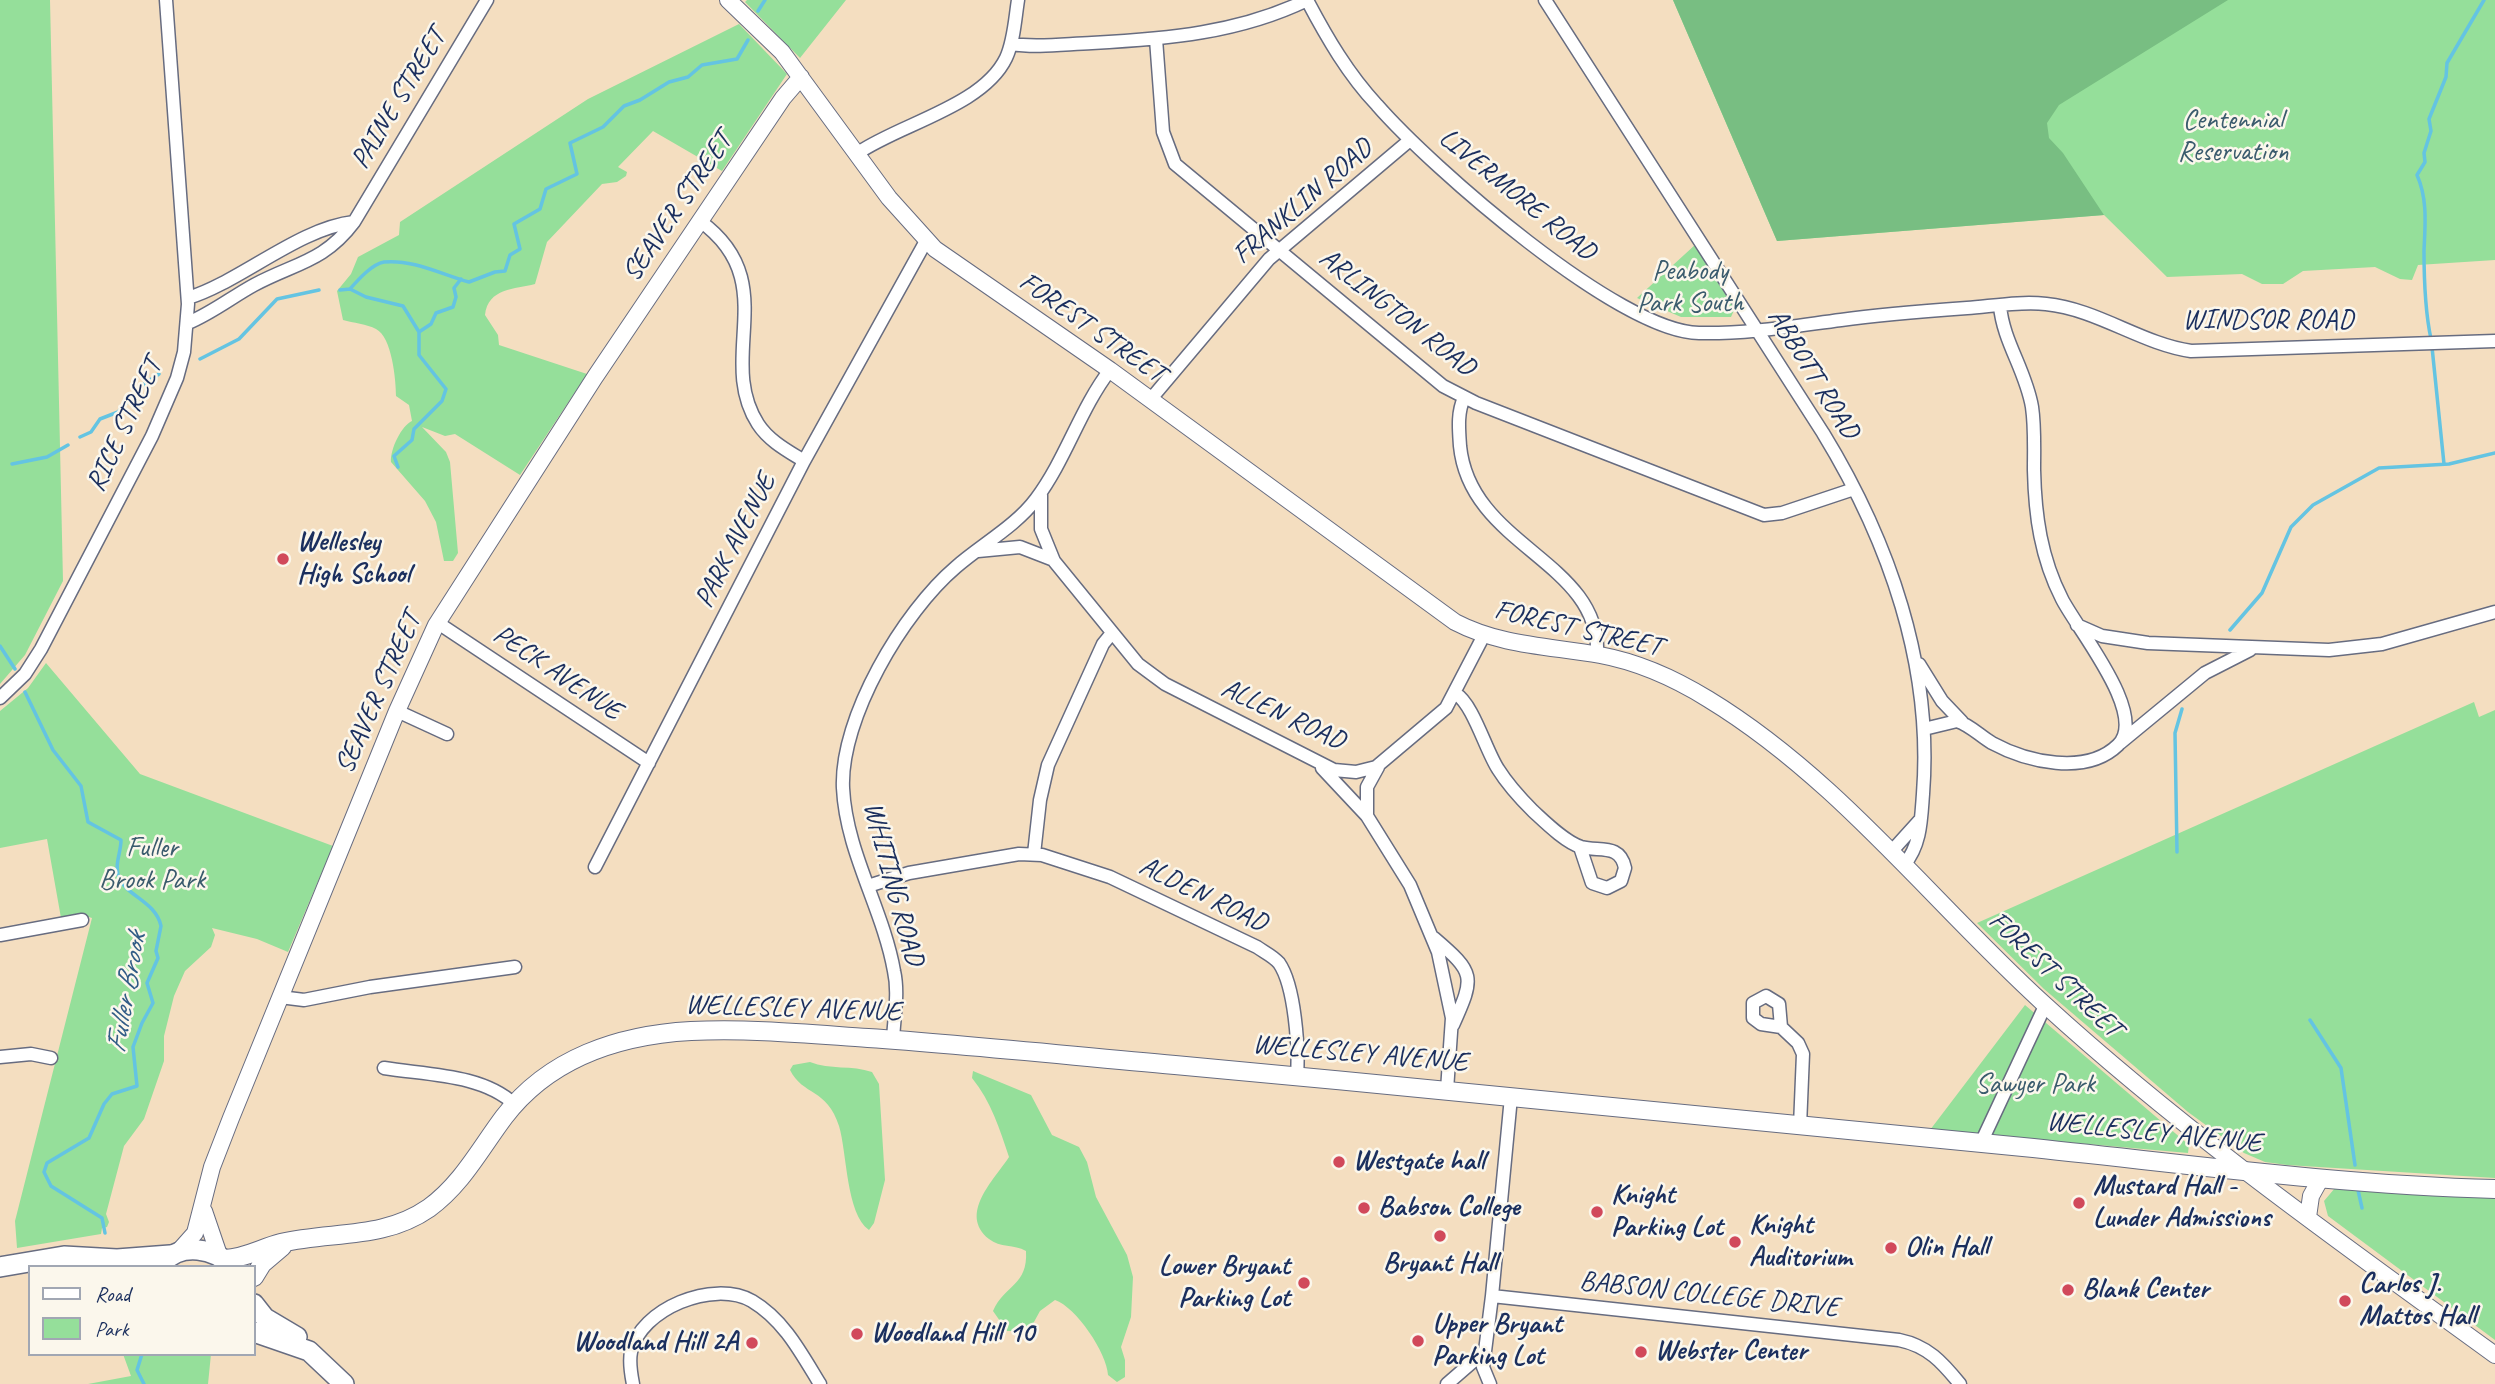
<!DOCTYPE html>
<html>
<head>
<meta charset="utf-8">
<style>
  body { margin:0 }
  #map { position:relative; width:2495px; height:1384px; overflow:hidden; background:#f4dec0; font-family:Caveat,sans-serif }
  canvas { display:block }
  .legend { position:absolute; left:28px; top:1265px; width:228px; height:91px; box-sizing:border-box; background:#fbf7ec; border:2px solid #a1a7b3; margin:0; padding:9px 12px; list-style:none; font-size:21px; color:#1b2f5e }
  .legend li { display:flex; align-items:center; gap:14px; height:35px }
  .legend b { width:35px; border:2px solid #a1a7b3 }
</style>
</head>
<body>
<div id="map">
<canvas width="2495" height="1384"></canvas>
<ul class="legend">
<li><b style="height:9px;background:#fff"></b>Road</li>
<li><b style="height:19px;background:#95df9a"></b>Park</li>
</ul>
</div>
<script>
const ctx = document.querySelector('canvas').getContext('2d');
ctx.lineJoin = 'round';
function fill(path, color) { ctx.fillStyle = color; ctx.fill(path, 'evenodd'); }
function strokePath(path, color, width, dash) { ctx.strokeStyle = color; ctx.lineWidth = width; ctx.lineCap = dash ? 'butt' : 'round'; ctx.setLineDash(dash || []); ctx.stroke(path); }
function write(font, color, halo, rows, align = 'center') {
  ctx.font = font + ' Caveat,sans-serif'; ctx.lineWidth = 5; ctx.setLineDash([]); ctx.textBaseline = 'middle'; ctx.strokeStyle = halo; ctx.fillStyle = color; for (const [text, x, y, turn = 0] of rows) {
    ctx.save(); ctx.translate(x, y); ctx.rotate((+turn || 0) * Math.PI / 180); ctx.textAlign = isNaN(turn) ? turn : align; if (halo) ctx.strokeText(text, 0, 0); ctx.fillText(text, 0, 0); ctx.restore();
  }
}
fill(new Path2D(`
  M0,0H50L63,581L25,655L0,684Z
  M747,0H846L800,58L745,2Z
  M1673,0H2495V260L2418,265L2412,280L2400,279L2375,267L2303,271L2283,284H2262L2242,274L2167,277L2104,215L1777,241Z
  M739,24L787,74L722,171L653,131L618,167L627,172L626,176L617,182L602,184L547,242L535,284C515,289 488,288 485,315L498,335L499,345L587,374L520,475L455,434L445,436L422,427L446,452L450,462L458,553L453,561H444L436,522L425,501L391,462C390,449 402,425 412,421L409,405L396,396C396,380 392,337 376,329C367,324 353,323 343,320L337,291L351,274L358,257L399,235L400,222L588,99Z
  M1696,244L1735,308L1731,317H1681L1637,298Z
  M46,663L140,774L333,846L288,952L257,939L212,928L215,935L211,947L185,971L174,996L164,1036V1061L144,1119L124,1146L106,1214L109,1222L107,1227L102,1228L101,1234L17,1248L15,1221L92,918L82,915L61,918L47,839L0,848V711L28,688Z
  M2474,702L2479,717L2495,710V1178L2287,1165L2265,1162L2244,1153L2188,1112L2044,989L1977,923Z
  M2025,1005L2189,1145L2188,1153L1930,1130Z
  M810,1062C830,1070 852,1065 872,1072L879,1084L885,1180L874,1223L869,1230C846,1214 847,1152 839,1126C827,1088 803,1096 790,1070L793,1065Z
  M973,1071L1031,1095L1052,1135L1079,1147L1087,1162L1096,1197L1127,1255L1133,1277L1131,1317L1121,1347L1125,1360V1377L1117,1382L1108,1375C1107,1353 1076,1307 1055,1300L1040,1311L1029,1331H1007L993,1311C1005,1284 1028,1286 1026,1251C1014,1244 1000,1248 989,1239C958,1214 994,1180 1009,1157C1000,1130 991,1101 972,1078Z
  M2335,1188L2495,1197V1340L2328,1216L2324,1201Z
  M123,1354H211L208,1384H88L131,1376Z`), '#95df9a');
fill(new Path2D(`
  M1673,0H2228L2059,105L2047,123L2049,138L2063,153L2104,215L1777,241Z`), '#78be82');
strokePath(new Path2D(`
  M758,11L765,0
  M350,289L366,297L403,306L419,332
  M340,290L350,289C358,280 372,264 384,262C413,259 443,275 469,282L495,272L505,271L510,255L520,249L514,224L540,209L546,189L577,174L570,143L603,127L624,106L640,100L669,82L688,77L702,65L737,59L748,40
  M2431,339C2425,311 2424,280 2424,251C2425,225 2428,200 2417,175L2425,162L2424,153L2431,131L2429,119L2446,77L2447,63L2484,0
  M2432,347L2444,464
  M200,359L239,339L277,299L319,290
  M80,437L91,432L100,419L118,412L144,384L159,374
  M12,464L47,457L68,445
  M398,467L394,456L412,440L414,429L442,401L446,389L419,355V332L431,324L436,313L453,307L456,297L454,288L461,279
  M2230,630L2262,593L2291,527L2313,505L2379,468L2449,464L2495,453
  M0,646L15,669
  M25,692L53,750L81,786L88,822L121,840C121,853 114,864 119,878C127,896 156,902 161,926L156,951L158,958L147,983L153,1003L142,1023L133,1047L137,1086L112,1094L104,1104L89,1138L47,1163L44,1172L51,1186L102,1218L105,1233
  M2177,852L2175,733L2182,709
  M2310,1020L2341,1068L2355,1165
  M2358,1190L2362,1208
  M142,1354L137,1370L144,1384`), '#64c4e2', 3.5);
const minor = new Path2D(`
  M1307,0C1327,38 1348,74 1377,105C1431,167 1619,332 1699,333C1747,334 1794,326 1841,320C1883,314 1925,311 1967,308C1993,306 2021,301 2046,304C2097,309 2142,344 2191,351L2495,341
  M1545,0L1823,433C1889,541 1933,666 1923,794C1921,820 1921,845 1904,865
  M1156,39L1163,132L1175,164L1443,386L1476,403L1764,515L1782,513L1854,489
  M1011,44C1037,48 1065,44 1092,43C1166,39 1239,33 1307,0
  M858,153C900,124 983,106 1006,58C1014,41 1015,19 1018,0
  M700,221C784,282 715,357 758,424C769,441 788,451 804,461
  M188,298C240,282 299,228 354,222
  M188,323C212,313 232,297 254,285C295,263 324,262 354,222L487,0
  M1464,398C1457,413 1459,430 1460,446C1470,547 1602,561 1597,655
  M1150,400L1269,259L1410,140
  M1041,495V529L1054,561L1138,664L1165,684L1334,770L1356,772L1376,767L1446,708L1484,635
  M978,551L1020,547L1051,559
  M438,623L649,763
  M2077,625L2102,636L2148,643L2329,650L2382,644L2495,612
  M1919,664L1942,701L1962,722
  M1456,694C1473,704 1486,751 1498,769C1508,785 1520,798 1533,811C1545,822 1565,842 1581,847C1599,852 1620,843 1625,868L1621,881L1607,888L1592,883L1580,847
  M0,698L25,674L41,649L152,436L177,378L184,352L188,304L166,0
  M397,711L447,734
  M1924,729L1957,721C1970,725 1980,736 1992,743C2027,762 2086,776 2118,745C2149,715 2077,629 2062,599C2041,558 2035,516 2034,470C2034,449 2035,427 2032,407C2026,371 2003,341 2000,306
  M2120,743L2205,673L2250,650
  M1378,767L1367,787V816L1410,885L1438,952L1452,1018L1447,1090
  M1322,768L1367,816
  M1891,852L1919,821
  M1034,854L1040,800L1048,765L1103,644L1112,633
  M595,867L804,461L926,241
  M868,886L909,873L1019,854L1042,855L1110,877L1257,947C1264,952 1273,956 1279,963C1295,986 1299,1048 1297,1076
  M0,935L82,920
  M1434,938C1475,973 1475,976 1453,1025
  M1766,996L1779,1004L1781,1027L1761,1024L1753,1018V1003Z
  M280,997L304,1000L370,987L515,967
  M1781,1027L1798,1043L1803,1054L1800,1126
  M893,1040C894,1017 899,993 894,971C883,909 846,852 843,788C840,718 903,612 956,567C981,545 1016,526 1036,499C1066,459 1080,409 1110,370
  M0,1057L31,1054L51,1058
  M384,1068C426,1075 482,1074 514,1104
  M1981,1143L2045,1006
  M1492,1296L1511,1097
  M633,1384C631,1374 629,1362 631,1352C640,1309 713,1279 752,1301C784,1320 801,1353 820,1384
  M1447,1384L1485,1351
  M1490,1384L1483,1367L1492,1296L1899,1340C1928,1346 1942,1362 1960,1384`);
const tertiary = new Path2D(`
  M728,0L782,52L889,198L935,249L1110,370L1455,622C1501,646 1550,646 1600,655C1638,662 1674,678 1708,699C1838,778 1932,902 2044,1004C2185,1133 2341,1243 2495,1355
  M204,1211L219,1255
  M2308,1217L2311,1196L2321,1178
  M179,1251L195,1233L212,1167L231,1118L397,711L436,625L595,377L783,98L801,77`);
const secondary = new Path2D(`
  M225,1259C246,1258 261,1248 281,1243C332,1231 383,1240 429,1208C462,1184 480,1149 504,1117C549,1058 619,1035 691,1031C749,1028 810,1034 868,1038C970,1045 1073,1056 1175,1065C1458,1091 1741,1120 2023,1147C2180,1163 2337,1185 2495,1189
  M254,1277L262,1264L282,1247`);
const primary = new Path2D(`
  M163,1263C181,1242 215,1248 232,1267
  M0,1267L64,1256L117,1259L170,1255
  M254,1304L265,1318L297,1337
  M254,1332L309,1351L344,1384`);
strokePath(minor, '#676c80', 15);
strokePath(tertiary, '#676c80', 18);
strokePath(secondary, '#676c80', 20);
strokePath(primary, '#676c80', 22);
strokePath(minor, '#fff', 12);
strokePath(tertiary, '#fff', 16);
strokePath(secondary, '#fff', 18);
strokePath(primary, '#fff', 19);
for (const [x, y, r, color] of [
  [283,559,7,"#d1495b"],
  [1339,1162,7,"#d1495b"],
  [2079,1203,7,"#d1495b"],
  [1364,1208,7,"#d1495b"],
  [1597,1212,7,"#d1495b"],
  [1440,1236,7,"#d1495b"],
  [1735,1242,7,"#d1495b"],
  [1891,1248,7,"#d1495b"],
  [1304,1283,7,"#d1495b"],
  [2068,1290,7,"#d1495b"],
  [2345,1301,7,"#d1495b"],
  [857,1334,7,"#d1495b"],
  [1418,1341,7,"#d1495b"],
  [752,1343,7,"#d1495b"],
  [1641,1352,7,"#d1495b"]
]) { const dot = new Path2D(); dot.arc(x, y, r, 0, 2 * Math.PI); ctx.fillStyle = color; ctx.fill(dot); strokePath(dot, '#fbf7ec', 2.5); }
write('28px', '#1b2f5e', '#fbf7ec', [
  ["PAINE STREET",399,99,-59],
  ["LIVERMORE ROAD",1517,195,39],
  ["FRANKLIN ROAD",1303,202,-41],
  ["SEAVER STREET",678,207,-56],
  ["ARLINGTON ROAD",1397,313,38],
  ["WINDSOR ROAD",2268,321],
  ["FOREST STREET",1092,328,35],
  ["ABBOTT ROAD",1813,374,58],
  ["RICE STREET",125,425,-65],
  ["PARK AVENUE",736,541,-63],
  ["FOREST STREET",1578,629,13],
  ["PECK AVENUE",557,673,34],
  ["SEAVER STREET",379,693,-66],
  ["ALLEN ROAD",1283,715,25],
  ["WHITING ROAD",893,884,75],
  ["ALDEN ROAD",1203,895,26],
  ["FOREST STREET",2055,975,43],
  ["WELLESLEY AVENUE",793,1009,2],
  ["WELLESLEY AVENUE",1360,1054,5],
  ["WELLESLEY AVENUE",2154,1133,6],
  ["BABSON COLLEGE DRIVE",1709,1295,6]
]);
write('28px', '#3a5b6d', '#fbf7ec', [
  ["Centennial",2233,121],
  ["Reservation",2233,153],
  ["Peabody",1690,272],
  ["Park South",1690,304],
  ["Fuller",152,849],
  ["Brook Park",152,881],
  ["Sawyer Park",2035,1085]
]);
write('bold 28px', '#1b2f5e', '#fbf7ec', [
  ["Wellesley",297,543],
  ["High School",297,575],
  ["Westgate hall",1353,1162],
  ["Mustard Hall -",2093,1187],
  ["Lunder Admissions",2093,1219],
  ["Knight",1611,1196],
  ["Parking Lot",1611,1228],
  ["Babson College",1378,1208],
  ["Knight",1749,1226],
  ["Auditorium",1749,1258],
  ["Olin Hall",1905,1248],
  ["Bryant Hall",1440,1264,"center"],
  ["Lower Bryant",1290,1267,"right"],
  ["Parking Lot",1290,1299,"right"],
  ["Carlos J.",2359,1285],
  ["Mattos Hall",2359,1317],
  ["Blank Center",2082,1290],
  ["Upper Bryant",1432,1325],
  ["Parking Lot",1432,1357],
  ["Woodland Hill 10",871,1334],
  ["Woodland Hill 2A",738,1343,"right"],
  ["Webster Center",1655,1352]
], 'left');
write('italic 30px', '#315c86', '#fbf7ec', [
  ["Fuller Brook",127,993,-80]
]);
</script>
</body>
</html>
